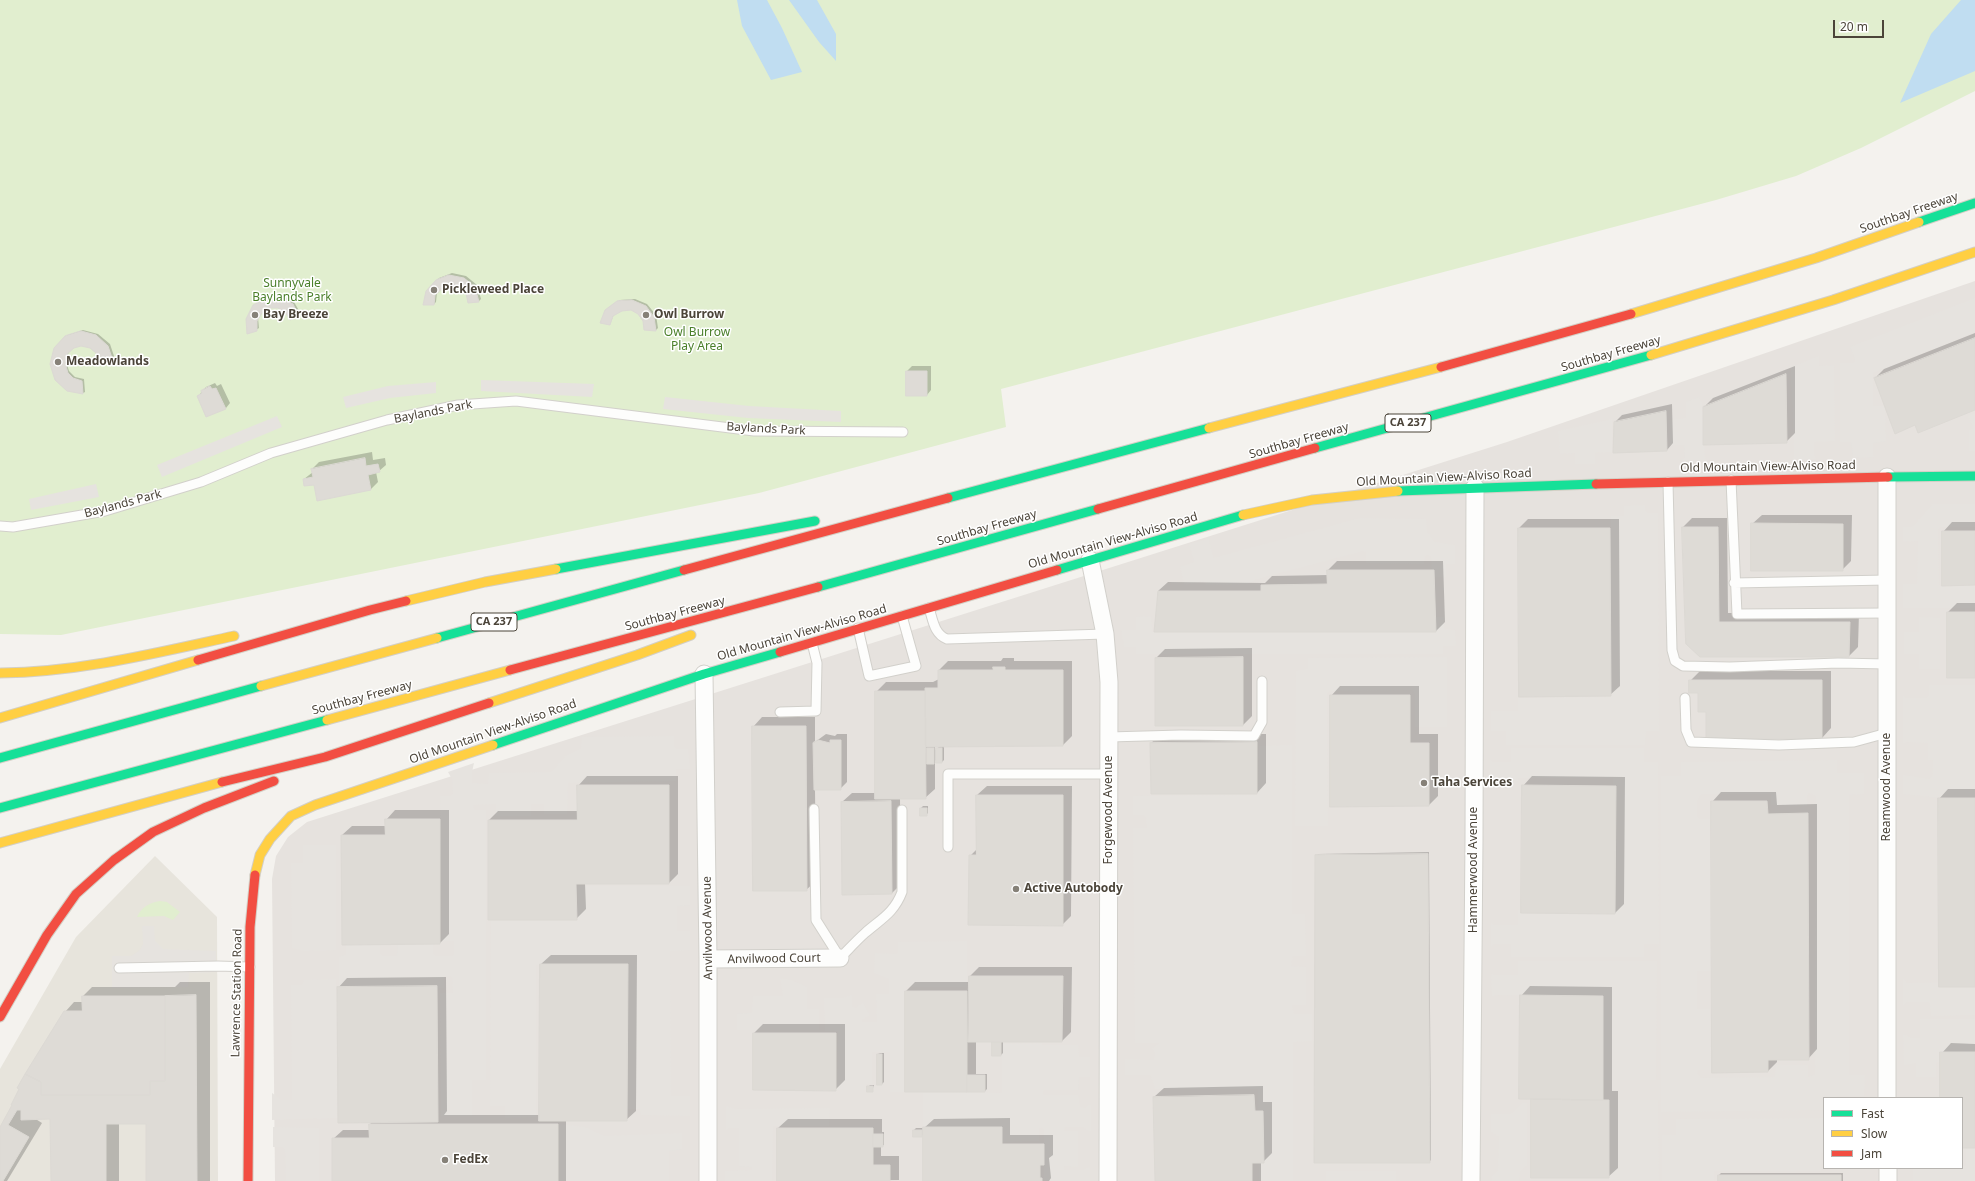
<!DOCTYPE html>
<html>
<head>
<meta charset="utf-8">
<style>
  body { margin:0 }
  #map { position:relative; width:1975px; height:1181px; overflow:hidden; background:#f4f2ee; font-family:"Noto Sans",sans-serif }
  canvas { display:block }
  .legend { position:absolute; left:1823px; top:1097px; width:140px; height:72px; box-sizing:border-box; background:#fff; border:1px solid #b7b4b0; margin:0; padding:5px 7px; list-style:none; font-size:12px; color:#4b4439 }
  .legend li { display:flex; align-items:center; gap:8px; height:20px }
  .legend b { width:20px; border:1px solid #b7b4b0 }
  .scale { position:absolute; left:1833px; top:20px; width:51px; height:18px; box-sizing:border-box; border:2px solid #4b4439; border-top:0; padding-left:5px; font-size:12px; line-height:14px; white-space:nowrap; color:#4b4439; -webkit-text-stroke:3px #fff; paint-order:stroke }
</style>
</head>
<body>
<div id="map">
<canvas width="1975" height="1181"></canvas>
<ul class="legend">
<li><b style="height:5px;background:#16e098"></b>Fast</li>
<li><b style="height:5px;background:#ffcf43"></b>Slow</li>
<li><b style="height:5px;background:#f24e42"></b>Jam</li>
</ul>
<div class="scale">20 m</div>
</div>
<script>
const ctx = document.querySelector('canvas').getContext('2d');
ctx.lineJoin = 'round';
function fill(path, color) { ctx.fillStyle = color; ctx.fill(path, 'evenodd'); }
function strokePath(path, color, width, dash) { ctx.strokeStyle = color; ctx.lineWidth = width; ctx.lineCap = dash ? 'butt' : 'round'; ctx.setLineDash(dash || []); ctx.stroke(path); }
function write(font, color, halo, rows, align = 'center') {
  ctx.font = font + ' "Noto Sans",sans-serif'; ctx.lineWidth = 3; ctx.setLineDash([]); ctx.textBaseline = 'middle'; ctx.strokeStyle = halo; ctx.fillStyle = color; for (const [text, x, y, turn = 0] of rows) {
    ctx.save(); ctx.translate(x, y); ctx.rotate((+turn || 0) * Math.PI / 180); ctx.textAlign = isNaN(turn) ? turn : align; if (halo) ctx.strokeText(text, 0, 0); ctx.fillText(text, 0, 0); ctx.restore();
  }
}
fill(new Path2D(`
  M155,856L217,917L218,1181H0V1069L76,937Z`), '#e7e4dc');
fill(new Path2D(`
  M1975,281V1181H275L272,879L276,856L288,837L307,822L1507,442ZM1824,1098H1962V1168H1824Z`), '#e6e2de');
fill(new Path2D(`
  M0,0H1975V91L1861,148L1796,176L1716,200L1001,389L1006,427L759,493L61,635L0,634Z
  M160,901L167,902L180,912L173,920L164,916L137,917C142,906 150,903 160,901Z`), '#e1eecf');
fill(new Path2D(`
  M1975,298V332L1873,373V406H1885L1886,441L1873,443V454L1875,457L1851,458L1853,455L1851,442H1840V363H1853L1855,360L1850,347Z
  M1819,356V366L1834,365L1835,441L1814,442V455L1816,459H1792L1794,456L1791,367Z
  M481,380L594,384L592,397L481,391Z
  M436,382V393L390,398L346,408L343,397L388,386Z
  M665,397L749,406L841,411V422L748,418L663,409Z
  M1699,397L1702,402L1705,457L1708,461L1681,462L1685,458L1684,445H1670V420L1686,418V402Z
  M1975,413V451H1969V430L1973,428L1968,416Z
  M277,416L282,427L162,477L157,465Z
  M1612,419V452L1595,453V464H1575V453L1560,454L1558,431Z
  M96,484L99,497L31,510L29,499Z
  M1932,504H1975V527H1940L1938,529L1939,584L1940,586H1975V608H1903V584H1917L1918,541L1903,542V527H1912Z
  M1645,505V511L1647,513H1658L1659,731H1646L1645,745H1506V731H1491V711H1518V698L1611,697V516H1624V506Z
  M1360,518L1426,519L1427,531L1435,542L1455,545V564H1446V577H1432L1431,557L1427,555L1425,556L1424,564L1366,563V552L1363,551L1257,579L1247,584L1206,585L1204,581L1184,585L1180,567L1194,562L1189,544L1209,539L1213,558Z
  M1151,616L1152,632L1428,630L1429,617H1444V629L1455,630L1456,646H1443V654H1136V647H1124L1121,630H1136V617Z
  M1919,617L1940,618V669H1919V654H1904V632H1919Z
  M1447,657V727H1415V694L1413,690L1329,691L1327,693L1328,826H1295L1296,671L1308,669V658Z
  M1929,685H1975V797H1931L1903,794V775L1930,779L1932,777L1933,760H1928V743L1906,742L1903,744V695L1906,698H1927L1929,696Z
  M674,736V747L676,749H688L690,769H676V781L568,783L567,814H544V804H531V816H496V804L473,805L475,810H486V1080H472V1116H441L440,993H453L452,978L451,976H444V988H339V957L346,955V944H380V954L382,956H397L398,943L433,942V954L435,956H451L454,954V941H442L440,796H451L453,794L452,779L448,772L474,763L472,772V783L488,784L489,773L551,772L565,756L581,748L582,737Z
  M1292,745V914H1305L1306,956H1293L1291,966L1306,967V1005H1292L1294,1014H1312V1041L1293,1042V1181H1259L1258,1089H1155L1150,1075H1125V1059L1154,1060L1155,1054L1152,1048L1159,1043H1135L1133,828H1147L1146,817L1144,815H1133V796L1258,795L1259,746Z
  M1511,748H1644V762H1658L1659,944H1644V957H1511V944H1495L1491,947V922L1494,925H1518V910L1613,911V778H1518V781H1494L1490,783V759L1493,762H1511Z
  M1837,760V773H1864V794L1849,795V1075H1865L1864,1096H1837V1098H1824V1110L1661,1112V776H1681V762ZM1809,793L1813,794L1816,797L1815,1075L1808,1077V1065H1776L1775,1077L1701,1078L1697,1074L1698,1070H1711L1710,1009H1697V971H1711L1710,819H1699L1697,817V801L1699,797L1703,794H1771V805L1807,806V795Z
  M303,845H336V950L304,951L292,948L291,863H303Z
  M578,886H690V905L677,906V931H690V950L670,951L671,1096H690V1116L641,1115L640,1109H627L625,965H536V1117L505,1118V1106H490L491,921H578Z
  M142,926H154L155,941L163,949L216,951V972L189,973L188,987L112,988V956H131L140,950L143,944Z
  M967,941V987H906L905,1092H890V1052H872V1084H866V1090H837L838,1031H825L824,998H843L852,995V1006L855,1008L863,1002L870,1015L862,1020V1022H877L876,994H889V979L874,973L875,953L895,954L898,952V942Z
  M1518,961H1657L1656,1080H1603V996L1495,995L1492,997L1491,973L1495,975H1518Z
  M780,978L791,980L807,987V1009H819V1030H737V1014L750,1013L752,1012L753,996H783Z
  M336,979L337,1118L272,1120V1093L282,1100H292L291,985H301L304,980Z
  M1903,979L1907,983L1975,982V1015L1931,1016L1930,1005L1928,1002H1908L1903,1006Z
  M1920,1019H1975V1052L1936,1063V1077H1916V1063L1904,1065L1903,1034L1912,1038H1920Z
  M1042,1043V1045H1078L1079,1057H1090V1077H1079L1078,1090H1044L1043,1092L1044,1095H1078L1080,1107L1084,1108L1091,1104V1132L1082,1127H1065L1064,1131H1078V1167L1064,1166V1170H1083L1090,1167V1181H1044V1129L1042,1127L1039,1129V1141L1002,1142L923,1127V1092L1002,1093V1044Z
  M1609,1100H1658L1659,1181H1609Z
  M1522,1103H1527V1166L1520,1172L1519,1181H1491L1492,1176L1498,1170L1499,1137L1491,1132V1114H1510Z
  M726,1106L735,1109L830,1108L829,1126H773L772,1181H725V1171L752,1170V1167L739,1166V1128H730L726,1131Z
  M1824,1118V1152L1821,1153V1171H1714V1181H1662V1135H1676V1119Z
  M559,1124L585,1127L604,1136L682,1133V1149L669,1151V1181H559Z
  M273,1127L319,1128V1181H286L285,1149L283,1147H273Z
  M1966,1148H1975V1181H1913V1168H1962V1166H1966Z
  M1326,1171H1396V1181H1326Z`), '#e6e3df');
fill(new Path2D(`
  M737,0H767L782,28L802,72L771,80L742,26Z
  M789,0H817L836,34V61L819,42Z
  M1961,0H1975V71L1900,103L1931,34Z`), '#c0ddf1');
fill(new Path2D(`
  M452,273L466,276L477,285L481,299L479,301L459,287L450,285L442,288L437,293L436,302L434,304L427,291L439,278Z
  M268,296H283L294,302L301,314L290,319L286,311L278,307H269L263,311L258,318L259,328L256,330V303Z
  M635,299L647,304L656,315L658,328L656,330L644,321L639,313L631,309L621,310L614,314L610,324L608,308L620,300Z
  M83,330L98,334L110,344L115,359L113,360L97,353L90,347L81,345L73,347L69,351L66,361L69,371L75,377L84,379L85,392L83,393L68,390L54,349L68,335Z
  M1975,333V409L1915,424L1875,378L1884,369Z
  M912,366H931V390L927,395H907V371Z
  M1795,366V433L1786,442L1704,407L1713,398Z
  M215,383L217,386L221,384L230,403L226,408L206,416L198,396L206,387Z
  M1672,404L1673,443L1667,450L1615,422L1622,415Z
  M372,452L373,460L385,458L386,465L379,471L376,472L378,482L371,489L315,483L304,479L313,472L312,469L319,462Z
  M1762,515H1852L1851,561L1842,570L1752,524Z
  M1692,518H1727L1728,613H1859L1858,647L1849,656L1687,643L1683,527Z
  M1528,519H1619L1620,686L1610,695L1519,528Z
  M1952,522H1975V584L1943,532Z
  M1337,561H1443L1445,622L1436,631H1155L1158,591L1168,582L1265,583L1272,576L1328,575V570Z
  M1957,603H1975V677L1948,612Z
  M1252,648V716L1243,725H1156V658L1165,649Z
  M1003,658H1014V661H1072V736L1063,745L944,746V760L942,762L937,759L935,761V789L925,798H900L901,884L892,893L842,802L852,793H876V692L886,682H933L939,679V670L948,661H1001ZM935,746H940L935,750Z
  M1700,671H1831V728L1822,738L1707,711L1699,692L1690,681Z
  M1340,686H1419V734H1438V796L1429,805L1331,696Z
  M762,717H815V742L826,734L835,736L837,734H847V782L840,789H815L816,881L806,890L753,727Z
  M1161,734H1266V783L1257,793L1151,743Z
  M587,776H678V874L669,883H585L586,909L576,919L489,820L498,811H578V786Z
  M1532,776L1625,777L1624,904L1615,913L1523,786Z
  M987,786H1072L1071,916L1062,925L970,856L977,849V795Z
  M1948,789H1975V986L1939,799Z
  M1721,792H1776L1777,805L1817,804V1049L1808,1059H1777V1062L1768,1071L1712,802Z
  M923,806H928V813L926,815L921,808Z
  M395,810H449V934L440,943L342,835L352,826H386V820Z
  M1429,852L1431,1160L1429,1162L1316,856L1318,854Z
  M551,955H637L636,1111L626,1120H566V1181H333V1139L343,1130H370V1124L373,1121L338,988L347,978L446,977L447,1111L444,1115H540L541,964Z
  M979,967H1072L1071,1032L1062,1041H1003V1053L1001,1055L993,1041H976V1074H987V1089L985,1091H906V991L915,982H970V976Z
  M180,982H210V1181H147V1123H119V1181H52L51,1118H34L42,1123L7,1181H0V1129L65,1012L74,1002H83V996L92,987H175Z
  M1530,986L1612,987V1091H1618V1168L1608,1177L1532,1098L1521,996Z
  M763,1024H845V1080L835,1090L754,1033Z
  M1951,1043L1975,1044V1147H1962V1098H1941L1942,1053Z
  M880,1053H884V1082L882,1084L878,1054Z
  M870,1085H874L872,1091L868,1087Z
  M1263,1086V1102H1272V1153L1263,1162H1261V1181H1156L1154,1097L1164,1088Z
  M1010,1118V1135H1053V1155L1049,1158L1051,1178L1049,1181H924V1133L922,1136L914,1130L916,1128H924L934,1119Z
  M788,1119H882V1132H884V1145L881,1146V1156H899V1180L778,1181V1128Z
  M1721,1173H1843V1181H1719V1175Z`), '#0003');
const building = new Path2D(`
  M449,275L464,278L475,287L479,302L468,303L466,293L459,288L450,286L442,289L435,295L434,305H423L426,291L436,280Z
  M280,297L293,304L299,317L290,320L285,312L278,308H269L262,313L257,321V331L247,334L246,319L253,305L266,298Z
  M632,300L646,306L654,317L656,331L644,330L643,321L638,314L631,310L622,311L613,316L610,325L600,323L605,310L617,301Z
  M81,331L96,335L108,346L113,361L99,362L96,353L90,348L81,346L74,348L67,354L65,363L68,373L73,378L82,381L83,394L67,391L55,380L50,364L54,348L65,336Z
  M1975,338V410L1918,433L1915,425L1895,434L1874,378Z
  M906,371H927V396H906Z
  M1786,374L1787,443L1703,445V407Z
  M210,386L212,389L216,388L226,409L206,417L197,396L202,393L201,391Z
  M1666,411L1667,451L1613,453L1614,422Z
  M365,458L366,466L378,464L380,472L368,475L371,490L317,501L314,485L304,486L303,479L313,477L311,469Z
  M1751,523L1843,524V571H1751Z
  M1682,527H1718L1719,622H1850L1849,657H1700L1686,644Z
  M1518,528H1610L1611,696L1519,697Z
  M1942,531H1975V585L1942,586Z
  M1327,570H1434L1436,632H1154L1158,591H1261V585L1327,584Z
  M1947,612H1975V678H1947Z
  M1243,657V726H1155V658Z
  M993,667H1005V670H1063V746L926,747L925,688H938V670H993Z
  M1689,680H1822V739H1706V712H1698V693H1689Z
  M875,691H925L926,799H875Z
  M1330,695H1410V743H1429V806L1330,807Z
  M752,726H806L807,891H753Z
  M818,740L830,743V740H841V790H814L813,743Z
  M1257,742V794H1151L1150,743Z
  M927,748H934V764H927Z
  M936,748H942V763H936Z
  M577,785H669V884H576L577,920H488V820H577Z
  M1522,785L1616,786L1615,914L1521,913Z
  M976,795H1063V926L968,925L969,855H976Z
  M1938,798H1975V987H1939Z
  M891,801L892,894L842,895L841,802Z
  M1711,801H1767L1768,814L1808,813L1809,1060H1768V1072L1712,1073Z
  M920,808H927V816H920Z
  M385,819H440V944L342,945L341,835H385Z
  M1428,854L1430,1163H1314L1315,855Z
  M540,964H628L627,1121H539Z
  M969,976H1063L1062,1042H968Z
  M437,986L438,1122L338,1123L337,987Z
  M905,991H967V1092H905Z
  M196,995L197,1181H146V1124H106V1181H51L50,1119L21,1120V1110H17L8,1125L29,1137L3,1181H0V1127L12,1105H11L19,1089L17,1088L25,1074L41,1082V1095H150V1081H165V996Z
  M1520,995L1603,996V1100L1519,1099Z
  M82,996H165V1081H150V1095H41V1082L25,1074L64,1011H82Z
  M753,1033H836V1091L753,1090Z
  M992,1042H1001V1056H992Z
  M1940,1052H1975V1148H1962V1098H1940Z
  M877,1054H882V1085H877Z
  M967,1075H985V1092H967Z
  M867,1086H873V1092H867Z
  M1254,1095L1255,1111H1263L1264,1163H1252V1181H1155L1153,1097Z
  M1531,1099L1609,1100V1178H1531Z
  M369,1124H558V1181H332V1138H369Z
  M923,1127H1002V1144H1044V1165H1040V1178H1042V1181H923Z
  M777,1128H873V1165H890V1181H777Z
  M913,1130H922V1137H913Z
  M873,1134H883V1147H873Z
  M1718,1175H1841V1181H1718Z`);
fill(building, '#dedbd6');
strokePath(building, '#dcd9d4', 1);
const lane = new Path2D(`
  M1731,480L1737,614L1887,613
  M1668,482L1672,650L1675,661L1683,666L1730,667L1838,663L1887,664
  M0,526L13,527L105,511L201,482L271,453L387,420L458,405L516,401L754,431L903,432
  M1734,583L1887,580
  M929,608C933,620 934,634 947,639L1105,634
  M858,628L869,676L916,666L902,616
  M1685,698L1686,730L1691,742L1779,745L1854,742L1887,733
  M780,712L816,711L817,663L812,643
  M1109,737L1181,735L1254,736L1262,722V681
  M814,809L816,920L840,958C848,950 856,941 865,933C881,919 894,913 902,892V810
  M948,847V774H1110
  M119,968L218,966L250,967`);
const street = new Path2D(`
  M1090,560L1105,634L1109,682L1108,1181
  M704,674L708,959V1181
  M708,959L840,958
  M1887,1098V477
  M1888,1168V1181
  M1471,1181L1474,840L1475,487`);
const fast = new Path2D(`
  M1919,222L1975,203
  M1315,448L1651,355
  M1888,477L1975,476
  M1398,491L1596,484
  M948,498L1209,428
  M556,569L815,521
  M1057,570L1243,515
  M818,587L1098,509
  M437,638L684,570
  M493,745L704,674L780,652
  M0,758L261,686
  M0,808L327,720`);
const slow = new Path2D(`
  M1631,314L1816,258L1919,222
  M1651,355L1833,300L1975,252
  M1209,428L1441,367
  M1243,515L1312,500L1398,491
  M406,601L485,582L556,569
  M0,673C80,672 156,653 234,636
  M261,686L437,638
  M489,703L637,655L691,635
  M0,718L198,660
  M327,720L510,670
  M0,843L222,782
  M255,875L260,855L270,839L291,816L315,805L493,745`);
const jam = new Path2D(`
  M1441,367L1631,314
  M1596,484L1888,477
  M1098,509L1315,448
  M684,570L948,498
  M780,652L1057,570
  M198,660L370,610L406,601
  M510,670L818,587
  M222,782L325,757L489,703
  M0,1017L47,935L76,894L114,860L153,832L204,808L274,781
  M248,1181L250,927L255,875`);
strokePath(lane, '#d2d0cb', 11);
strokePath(street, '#d2d0cb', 19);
strokePath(fast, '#d3cfc5', 11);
strokePath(slow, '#d3cfc5', 11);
strokePath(jam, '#d3cfc5', 11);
strokePath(lane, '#fdfdfc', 9);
strokePath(street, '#fdfdfc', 17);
strokePath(fast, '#16e098', 9);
strokePath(slow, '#ffcf43', 9);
strokePath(jam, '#f24e42', 9);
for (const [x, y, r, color] of [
  [434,290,4,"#868178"],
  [255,315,4,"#868178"],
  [646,315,4,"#868178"],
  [58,362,4,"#868178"],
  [1424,783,4,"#868178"],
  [1016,889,4,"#868178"],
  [445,1160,4,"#868178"]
]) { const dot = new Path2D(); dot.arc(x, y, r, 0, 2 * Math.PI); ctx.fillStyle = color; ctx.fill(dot); strokePath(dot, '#fff', 1.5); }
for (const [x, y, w] of [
  [1408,423,46],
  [494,622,46]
]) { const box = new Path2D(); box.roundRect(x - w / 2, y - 9, w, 18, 3); ctx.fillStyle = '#fff'; ctx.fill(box); strokePath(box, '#4b4439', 1); }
write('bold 11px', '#4b4439', null, [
  ["CA 237",1408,423],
  ["CA 237",494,622]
]);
write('12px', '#4b4439', '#fff', [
  ["Southbay Freeway",1909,213,-19],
  ["Southbay Freeway",1611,354,-16],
  ["Baylands Park",433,412,-11],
  ["Baylands Park",766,429,3],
  ["Southbay Freeway",1299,441,-16],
  ["Old Mountain View-Alviso Road",1768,467,-1],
  ["Old Mountain View-Alviso Road",1444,478,-3],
  ["Baylands Park",123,504,-15],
  ["Southbay Freeway",987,528,-16],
  ["Old Mountain View-Alviso Road",1113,541,-16],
  ["Southbay Freeway",675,614,-15],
  ["Old Mountain View-Alviso Road",802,633,-16],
  ["Southbay Freeway",362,698,-15],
  ["Old Mountain View-Alviso Road",493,732,-19],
  ["Reamwood Avenue",1887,787,-90],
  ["Forgewood Avenue",1109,810,-90],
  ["Hammerwood Avenue",1474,870,-90],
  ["Anvilwood Avenue",708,928,-91],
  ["Anvilwood Court",774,959,-1],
  ["Lawrence Station Road",237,993,-89]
]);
write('12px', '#4a7f2a', '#fff', [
  ["Sunnyvale",292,284],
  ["Baylands Park",292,298],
  ["Owl Burrow",697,333],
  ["Play Area",697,347]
]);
write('bold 12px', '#4b4439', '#fff', [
  ["Pickleweed Place",442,290],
  ["Bay Breeze",263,315],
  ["Owl Burrow",654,315],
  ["Meadowlands",66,362],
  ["Taha Services",1432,783],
  ["Active Autobody",1024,889],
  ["FedEx",453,1160]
], 'left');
</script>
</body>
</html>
